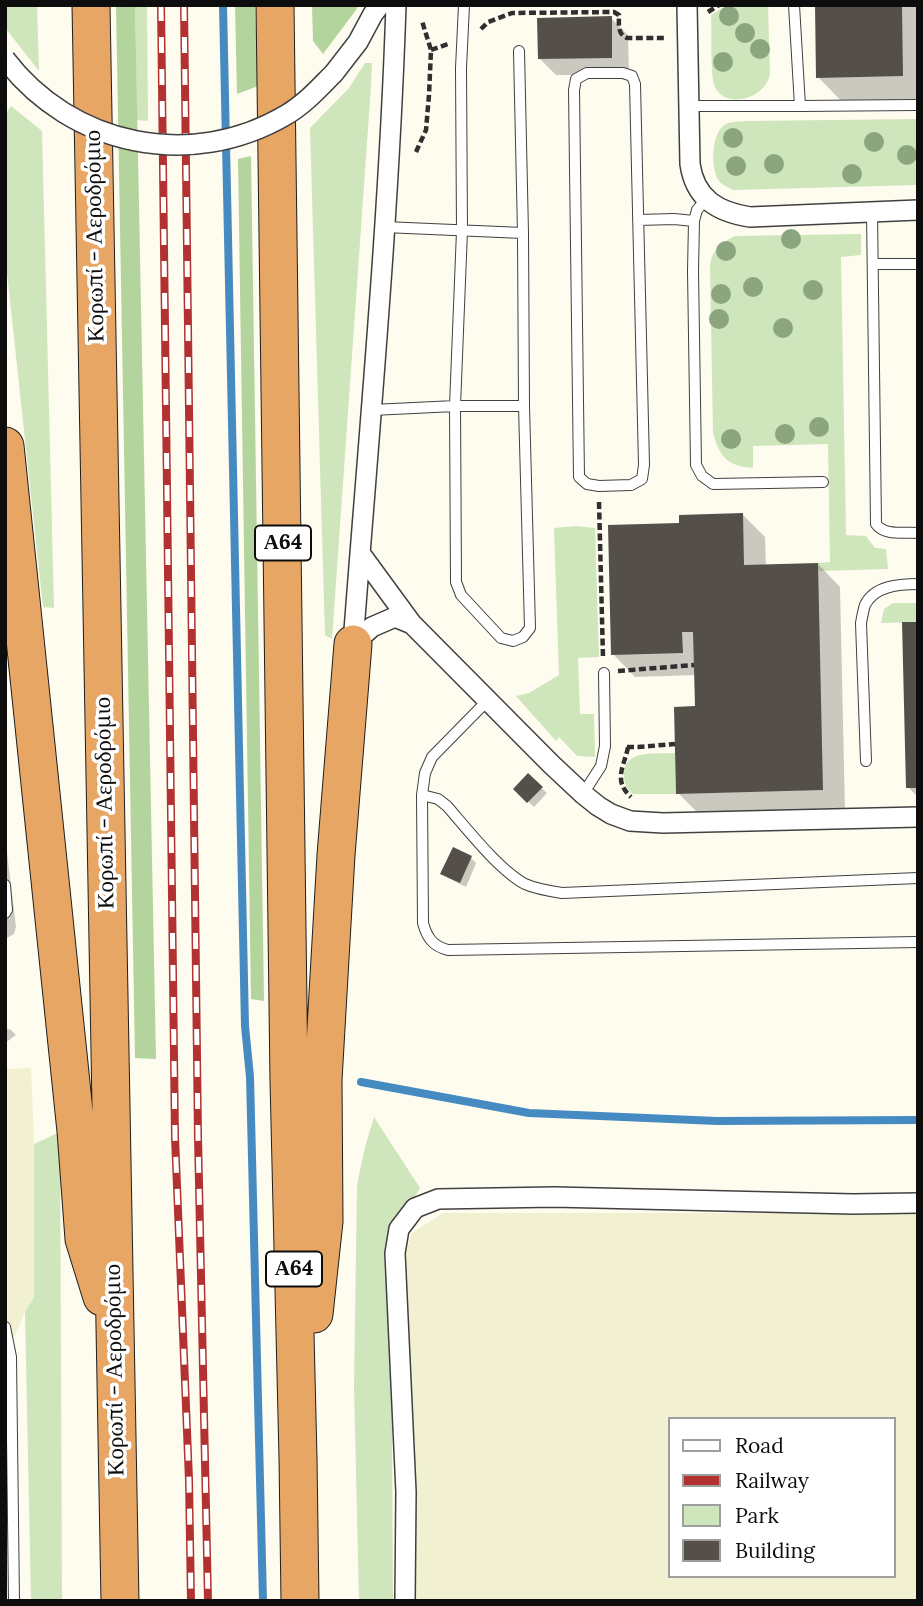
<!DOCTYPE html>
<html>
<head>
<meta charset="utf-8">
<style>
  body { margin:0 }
  #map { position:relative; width:923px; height:1606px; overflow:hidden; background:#fefbef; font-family:Lora,serif }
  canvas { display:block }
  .frame { position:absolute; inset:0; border:7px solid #0d0d0d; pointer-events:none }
  .legend { position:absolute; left:668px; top:1417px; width:228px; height:161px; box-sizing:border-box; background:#fff; border:2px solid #9e9e9e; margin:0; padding:9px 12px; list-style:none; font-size:21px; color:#0d0d0d }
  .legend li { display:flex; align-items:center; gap:14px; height:35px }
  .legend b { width:35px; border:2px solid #9e9e9e }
</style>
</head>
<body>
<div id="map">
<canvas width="923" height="1606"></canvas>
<div class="frame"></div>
<ul class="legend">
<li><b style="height:9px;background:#fff"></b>Road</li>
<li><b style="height:9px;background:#b13231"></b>Railway</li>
<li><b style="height:19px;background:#cfe5bb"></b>Park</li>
<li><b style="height:19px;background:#554f4a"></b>Building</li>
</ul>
</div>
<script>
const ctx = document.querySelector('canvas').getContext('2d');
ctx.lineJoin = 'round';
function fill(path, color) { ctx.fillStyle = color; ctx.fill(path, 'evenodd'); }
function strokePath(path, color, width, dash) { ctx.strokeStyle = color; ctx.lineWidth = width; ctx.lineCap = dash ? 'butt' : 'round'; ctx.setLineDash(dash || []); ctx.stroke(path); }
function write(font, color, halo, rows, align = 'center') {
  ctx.font = font + ' Lora,serif'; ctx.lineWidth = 7; ctx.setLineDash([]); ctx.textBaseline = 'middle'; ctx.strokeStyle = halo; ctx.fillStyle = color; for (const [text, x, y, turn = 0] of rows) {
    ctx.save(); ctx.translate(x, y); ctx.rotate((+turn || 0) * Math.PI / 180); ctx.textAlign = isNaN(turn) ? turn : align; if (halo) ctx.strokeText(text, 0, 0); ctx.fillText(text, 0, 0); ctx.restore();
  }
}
fill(new Path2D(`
  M31,1068L34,1144V1297L25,1312L13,1339L5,1488V1069Z
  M443,1213H918V1601H408L402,1266L412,1233ZM669,1419H893V1576H669Z`), '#f1f0d1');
fill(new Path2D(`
  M5,5H37L39,71L6,29Z
  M135,5H147L148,121L137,120Z
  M727,5H768L770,74C765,100 725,109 715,87C710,78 712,29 711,15Z
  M365,63H372L371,86L332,639L325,635L310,128L349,88Z
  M11,106L42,131L54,608L43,607L5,254V115Z
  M918,119V184L916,185L733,190C728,187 722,185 719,181C710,168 711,132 726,124C732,121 741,122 748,121Z
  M861,234V255L841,257L846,535L866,536L875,548L886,549L888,569L819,571L818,563L830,562L828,444L753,446V468C728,466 720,458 713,433L710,265C713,248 720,244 735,236Z
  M576,526L595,528L599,657L578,658L580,714H594L595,757L577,756L559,737L556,741L516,696L529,693L559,675L554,528Z
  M893,603H918V622L881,623L884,609Z
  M675,753L676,794H633C626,788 624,784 624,774C624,749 657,754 675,753Z
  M374,1117L420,1188L399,1224L391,1265L393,1601H359L354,1387L357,1185L365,1147Z
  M60,1132L62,1601H31L25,1312L34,1297V1144Z`), '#cfe5bb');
fill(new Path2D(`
  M116,5H135L156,1059L135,1058Z
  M235,5H255L258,86L237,94Z
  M312,5H358L356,10L323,54L313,41Z
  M251,156L264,1001L251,999L238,159Z`), '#b3d49c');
fill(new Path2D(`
  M816,5H918V107L848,108L818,77Z
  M611,18L628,35L629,75H556L539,58Z
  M743,515L765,537L766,566L818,564L840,587L845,811L700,815L678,793L697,708L696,675L635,677L613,654L680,525Z
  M918,624V797L908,787Z
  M528,776L547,793L534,807L515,789Z
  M5,836L16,927L14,934L5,939Z
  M471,858L476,863L466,887L448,878L442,873Z
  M5,1028L11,1030L16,1035L5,1043Z`), '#0003');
strokePath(new Path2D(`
  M223,5L245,1026L250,1077L263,1601
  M361,1082L529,1113L717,1121L918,1120`), '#458ac1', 8);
fill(new Path2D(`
  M815,5H902L903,76L816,78Z
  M612,16V58L538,59L537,18Z
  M743,513L744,565L818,563L823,790L676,794L674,707L695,706L693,632H682L683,653L611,655L608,525L679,523V515Z
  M902,622H918V788H906Z
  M528,773L543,787L527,803L513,789Z
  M453,847L472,856L460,883L440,874Z`), '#554f4a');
const service = new Path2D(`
  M464,5L461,68L462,231L455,406L456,582L461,595L501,638L513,641L523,637L530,628L524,406L523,233L519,51
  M587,73H623L632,76L635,84L644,465L642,479L631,485L599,486L587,484L579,477L574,90L576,79Z
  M689,106H800L794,5
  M800,106L916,105
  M706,199L697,210L694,221L693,271L696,465L702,476L713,484L823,482
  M872,212L876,524C884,536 904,532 918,533
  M638,220L674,219L694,221
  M384,227L523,233
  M874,264H918
  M372,410L455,406H524
  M488,700L432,757L425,773L422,795L423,923C427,938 433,946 448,950L918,942
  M866,761L861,623C862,618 863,611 865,605C874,586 899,584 918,584
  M583,794L601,766L605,746L604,673
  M422,795L438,799L447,806C467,829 499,870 525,884C536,889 549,891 562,893L918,878
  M5,885L7,910L5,913
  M5,1327L11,1357L14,1601`);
const minor = new Path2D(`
  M687,5L690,164C695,199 718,212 750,217L918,210
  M334,73L358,42L373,14L380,5
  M360,553L412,624L551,764L583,794L598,806L611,814L630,821L663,823L918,817
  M353,644C369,432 389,219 396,5
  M353,644L372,627L395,617L412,624
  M405,1601L406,1492L395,1253L399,1229L415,1208L438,1199L554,1197L853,1204L918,1203`);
const motorway = new Path2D(`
  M91,5L120,1601
  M275,5L289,1081L298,1458L300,1601
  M5,446L76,1131L84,1239L102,1297
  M314,1314L324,1221L323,1080L336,855L353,644`);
strokePath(service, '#404040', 12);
strokePath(minor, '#404040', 22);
strokePath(motorway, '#1e1e1e', 39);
strokePath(new Path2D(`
  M708,12L719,5
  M481,29L488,22L512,13L614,12L619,15C619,24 617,34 627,38H665
  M431,50L448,44
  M416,152L426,130L429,95L431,50L422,21
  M599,502L603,657
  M618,671L694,665
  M627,747H638L675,744
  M628,747C625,765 612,780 631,797`), '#2f2f2f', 4.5, [7, 3.5]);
strokePath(service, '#fff', 10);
strokePath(minor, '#fff', 19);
strokePath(motorway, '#e7a663', 37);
const rail = new Path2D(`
  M161,5L175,1137L189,1480L191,1601
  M184,5L198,1137L208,1601`);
strokePath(rail, '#b13231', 8);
strokePath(rail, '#fff', 5, [16]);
const minorBridge = new Path2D(`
  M5,59C71,146 191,171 286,115C305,104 319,88 334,73`);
strokePath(minorBridge, '#404040', 22, []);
strokePath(minorBridge, '#fff', 19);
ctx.fillStyle = '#8ba57f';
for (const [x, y] of [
  [729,16],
  [745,33],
  [760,49],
  [723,62],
  [733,138],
  [874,142],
  [907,155],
  [774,164],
  [736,166],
  [852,174],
  [791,239],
  [726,251],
  [753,287],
  [813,290],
  [721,294],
  [719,319],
  [783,328],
  [819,427],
  [785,434],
  [731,439]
]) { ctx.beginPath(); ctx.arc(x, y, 10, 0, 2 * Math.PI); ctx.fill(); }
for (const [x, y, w] of [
  [283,543,56],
  [294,1269,56]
]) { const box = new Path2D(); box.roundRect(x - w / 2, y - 17.5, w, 35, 5); ctx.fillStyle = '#fff'; ctx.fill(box); strokePath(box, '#0d0d0d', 2); }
write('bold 21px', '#0d0d0d', null, [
  ["Α64",283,543],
  ["Α64",294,1269]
]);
write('23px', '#0d0d0d', '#fff', [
  ["Κορωπί - Αεροδρόμιο",95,236,-91],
  ["Κορωπί - Αεροδρόμιο",105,803,-91],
  ["Κορωπί - Αεροδρόμιο",115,1370,-91]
]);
</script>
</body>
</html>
